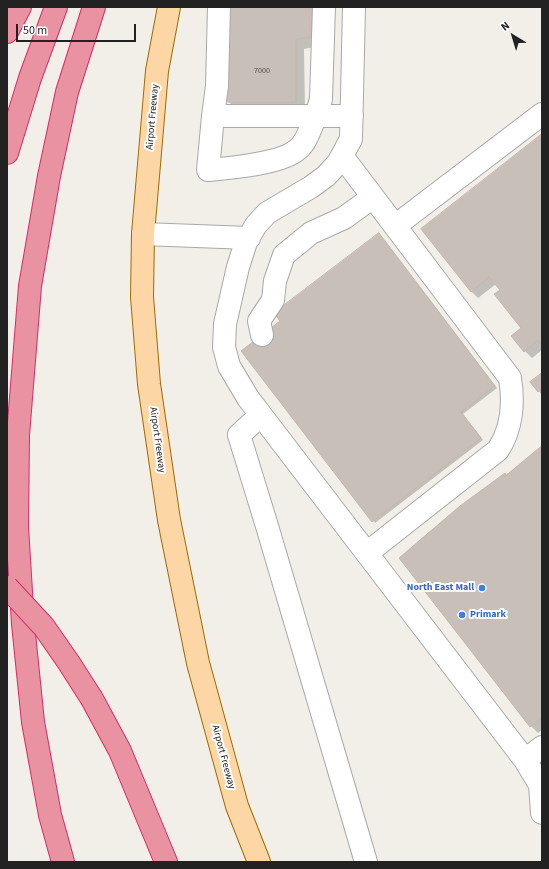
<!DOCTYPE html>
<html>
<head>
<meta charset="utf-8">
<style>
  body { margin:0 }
  #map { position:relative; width:549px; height:869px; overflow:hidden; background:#f2efe9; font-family:"Source Sans 3",sans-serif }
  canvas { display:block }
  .frame { position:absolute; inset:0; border:8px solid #222; pointer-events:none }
  .north { position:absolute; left:493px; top:16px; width:40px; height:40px; -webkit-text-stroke:3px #fff; paint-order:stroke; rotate:322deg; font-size:11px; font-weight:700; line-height:16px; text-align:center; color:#222 }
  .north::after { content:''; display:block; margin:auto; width:14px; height:18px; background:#222; clip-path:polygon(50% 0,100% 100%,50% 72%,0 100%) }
  .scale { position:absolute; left:16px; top:24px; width:120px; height:18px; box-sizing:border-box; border:2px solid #222; border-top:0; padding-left:5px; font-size:12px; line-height:14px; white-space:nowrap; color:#222; -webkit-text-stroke:3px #fff; paint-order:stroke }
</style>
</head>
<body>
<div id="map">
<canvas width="549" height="869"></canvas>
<div class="frame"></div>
<div class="north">N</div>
<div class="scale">50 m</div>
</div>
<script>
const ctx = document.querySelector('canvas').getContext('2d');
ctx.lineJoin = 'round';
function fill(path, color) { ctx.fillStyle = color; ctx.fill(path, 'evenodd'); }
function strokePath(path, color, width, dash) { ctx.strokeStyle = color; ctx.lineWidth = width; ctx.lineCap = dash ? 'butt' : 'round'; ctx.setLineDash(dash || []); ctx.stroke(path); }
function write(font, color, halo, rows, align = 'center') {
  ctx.font = font + ' "Source Sans 3",sans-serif'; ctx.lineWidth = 4; ctx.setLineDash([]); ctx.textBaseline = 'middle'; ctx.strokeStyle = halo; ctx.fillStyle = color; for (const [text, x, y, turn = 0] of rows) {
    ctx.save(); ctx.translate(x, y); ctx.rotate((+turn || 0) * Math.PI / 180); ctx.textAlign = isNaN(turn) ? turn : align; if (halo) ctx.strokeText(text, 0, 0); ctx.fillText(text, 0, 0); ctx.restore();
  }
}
fill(new Path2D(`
  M231,7H324L320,46L304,49L305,111H238L229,102Z
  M542,135V350L532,358L525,351L522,329L496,284L478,298L471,291Z
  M381,236L497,388L463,414L483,440L375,523L281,321Z
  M542,375V395L532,383Z
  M542,448V730L538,733L531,726L417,542L477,494L478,495L506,476Z`), '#0003');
const building = new Path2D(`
  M230,7H315V21L311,24V37L296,39V102H228Z
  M542,134V345L538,340L524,352L511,336L521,328L494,294L500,290L489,277L471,292L421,229Z
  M379,233L495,386L461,412L481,438L372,522L241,351L280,321L274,313Z
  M542,373V389L538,392L530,382Z
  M542,446V718L530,727L399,558L460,506L505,473L506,475Z`);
fill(building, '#c7bfb8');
strokePath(building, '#c4b6ab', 1);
const minor = new Path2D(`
  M324,7L321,99L316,116H213L208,170C230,168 282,164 298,149C307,142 311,126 316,116H352
  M354,7L351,139L338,163L326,176L311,187L267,213L256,225L246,242L238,267L225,324L224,347L229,366L248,398L525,760L542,747
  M213,116L217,86L219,7
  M342,156L510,378C514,402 512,429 498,450L367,553
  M395,226L542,114
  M143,234L249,238
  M262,335L259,321L273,300L275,281L284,255L311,233L344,218L373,197
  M261,415L239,435L267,526L366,862
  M525,760L540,785L542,813`);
const major = new Path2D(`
  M169,7L157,71L143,234L142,297L149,384L169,520L198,663L237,806L259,862`);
const highway = new Path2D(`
  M7,32L20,7
  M7,153L30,78L56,7
  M92,699L120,751L166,862
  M63,862L50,815L33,722L23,624L17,527L18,435L30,286L49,176L67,92L94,7`);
strokePath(minor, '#a9a9a9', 24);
strokePath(major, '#a06b00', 24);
strokePath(highway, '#dc2a67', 24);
strokePath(minor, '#fff', 22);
strokePath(major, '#fcd6a4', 22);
strokePath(highway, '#e892a2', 22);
const highwayBridge = new Path2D(`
  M7,587L44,627L69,663L92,699`);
strokePath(highwayBridge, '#dc2a67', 24, []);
strokePath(highwayBridge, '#e892a2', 22);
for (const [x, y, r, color] of [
  [482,588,4,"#3f7fe0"],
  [462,615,4,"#3f7fe0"]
]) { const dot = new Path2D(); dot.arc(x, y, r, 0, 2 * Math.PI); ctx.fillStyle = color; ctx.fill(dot); strokePath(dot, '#fff', 1.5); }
write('8px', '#4b4948', null, [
  ["7000",262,71]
]);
write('10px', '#222', '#fff', [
  ["Airport Freeway",153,117,-85],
  ["Airport Freeway",157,440,82],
  ["Airport Freeway",223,757,75]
]);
write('bold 10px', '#366cbe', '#fff', [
  ["North East Mall",474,588],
  ["Primark",470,615,"left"]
], 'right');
</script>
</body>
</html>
